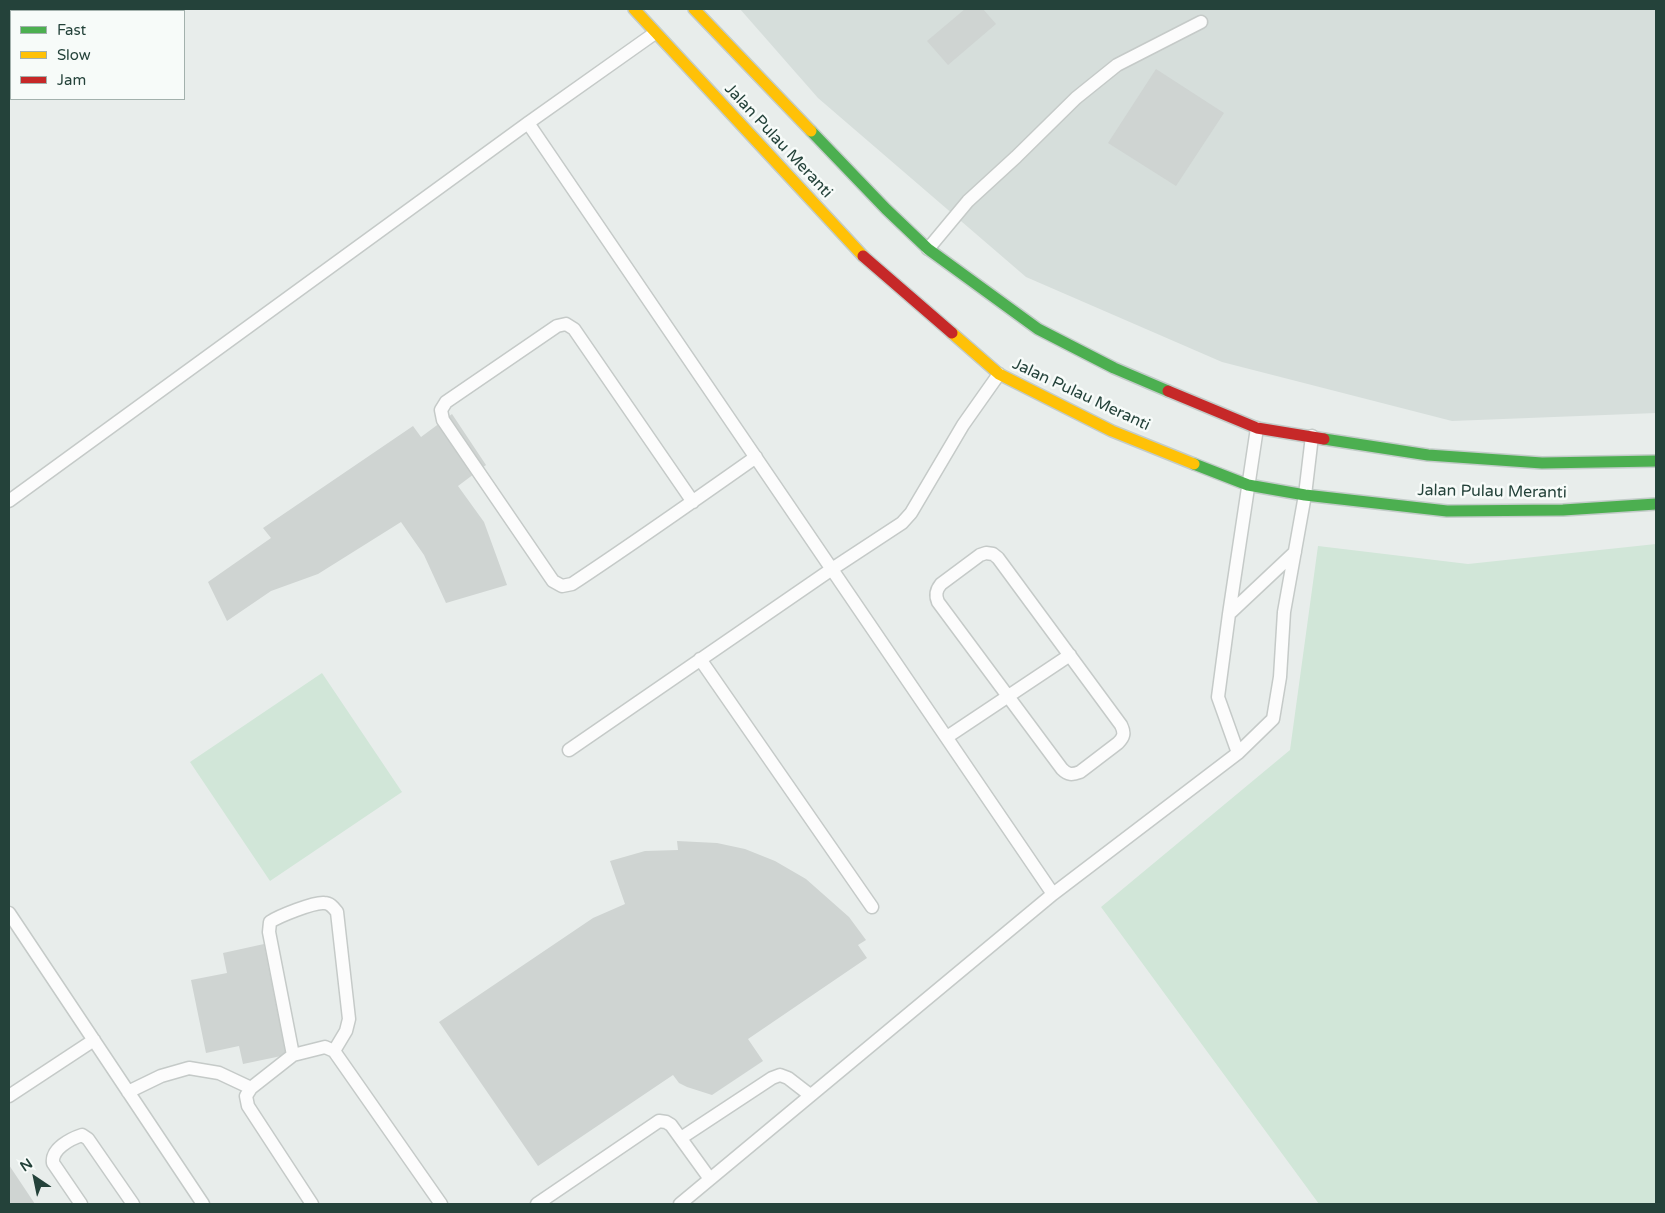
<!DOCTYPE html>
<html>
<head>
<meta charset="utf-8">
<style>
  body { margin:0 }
  #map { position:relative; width:1665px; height:1213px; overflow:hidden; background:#e8edeb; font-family:"Varela Round",sans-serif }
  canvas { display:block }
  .frame { position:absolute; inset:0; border:10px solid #24423a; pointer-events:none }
  .legend { position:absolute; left:10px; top:10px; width:175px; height:90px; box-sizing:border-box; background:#f7fbf9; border:1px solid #a3b1ad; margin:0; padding:6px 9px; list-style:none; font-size:15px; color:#24423a }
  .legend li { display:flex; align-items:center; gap:10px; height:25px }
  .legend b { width:25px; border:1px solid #a3b1ad }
  .north { position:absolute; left:10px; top:1153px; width:50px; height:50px; -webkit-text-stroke:4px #f7fbf9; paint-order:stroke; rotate:326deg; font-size:14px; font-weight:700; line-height:20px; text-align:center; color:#24423a }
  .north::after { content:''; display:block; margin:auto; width:18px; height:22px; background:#24423a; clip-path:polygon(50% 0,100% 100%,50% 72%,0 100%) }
</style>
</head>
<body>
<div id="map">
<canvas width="1665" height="1213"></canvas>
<div class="frame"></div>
<ul class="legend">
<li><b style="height:6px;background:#4caf50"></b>Fast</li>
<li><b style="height:6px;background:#ffc107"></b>Slow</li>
<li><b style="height:6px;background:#c62828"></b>Jam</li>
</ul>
<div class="north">N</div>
</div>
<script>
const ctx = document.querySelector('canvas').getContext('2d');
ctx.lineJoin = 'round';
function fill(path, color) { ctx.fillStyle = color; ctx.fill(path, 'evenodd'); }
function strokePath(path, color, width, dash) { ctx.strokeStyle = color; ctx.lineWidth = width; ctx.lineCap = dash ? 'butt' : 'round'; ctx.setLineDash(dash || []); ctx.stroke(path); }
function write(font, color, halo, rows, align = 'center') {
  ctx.font = font + ' "Varela Round",sans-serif'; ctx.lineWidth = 5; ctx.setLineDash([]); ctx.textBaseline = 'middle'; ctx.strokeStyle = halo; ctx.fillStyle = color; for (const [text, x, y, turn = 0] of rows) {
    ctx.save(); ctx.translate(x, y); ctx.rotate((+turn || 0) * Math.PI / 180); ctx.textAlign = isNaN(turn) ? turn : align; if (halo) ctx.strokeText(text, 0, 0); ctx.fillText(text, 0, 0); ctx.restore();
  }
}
fill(new Path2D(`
  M740,9H1656V413L1452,421L1222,362L1026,277L818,98Z`), '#d6dedb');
fill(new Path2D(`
  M1656,544V1204H1319L1101,907L1290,750L1318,546L1468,564Z
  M322,673L402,792L270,881L190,762Z`), '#d1e6d8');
fill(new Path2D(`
  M965,9H983L996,24L948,65L927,41Z
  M1156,69L1224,113L1176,186L1108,143Z
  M452,414L486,465L458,486L484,522L507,585L446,603L424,555L401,522L318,574L271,591L227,621L208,582L271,538L263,528L413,426L421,437Z
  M677,841L717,843L745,849L775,861L806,879L849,917L866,940L858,945L867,958L748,1039L763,1061L712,1095L687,1087L679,1083L673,1075L538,1166L439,1022L593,918L625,904L610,861L645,851L678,850Z
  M264,944L286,1055L243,1064L239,1046L206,1053L191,980L227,973L223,953Z
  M9,1165L35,1204H9Z`), '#cfd4d2');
const lane = new Path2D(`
  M528,123L1053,894
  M928,249L968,201L1016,157L1076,98L1117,65L1201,22
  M9,501L528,123L655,33
  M693,502L574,329L566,324L557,326L446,402L441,410L443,420L553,581L562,586L572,584C634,543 695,500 756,457
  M986,553L993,554L998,558L1121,725C1125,733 1124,737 1118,743L1080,772C1072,775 1068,775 1062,769L938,602C935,595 936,590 941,584L980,555Z
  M1229,614L1295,552
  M700,659L872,907
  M947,737L1070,655
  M569,750L832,569L902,523L911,513L963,425L999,374
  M1238,753L1218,697L1229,614L1257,428
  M9,913L203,1204
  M293,1055L325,1047L334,1051L441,1204
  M128,1092L161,1076L189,1068L219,1073L251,1088
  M9,1096L94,1040
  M681,1138L772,1078L780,1075L788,1078L810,1095
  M81,1204L53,1163C51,1149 70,1139 82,1135L88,1139L133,1204
  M312,1204L248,1106L246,1096L251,1088L293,1055L269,932L270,922C279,916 314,902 324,903C330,903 333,907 337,912L349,1019L346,1031L334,1051
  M537,1204L659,1121L666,1122L671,1125L710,1179
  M680,1204L1053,894L1238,753L1273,719L1280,677L1284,612L1305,495L1312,436`);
const fast = new Path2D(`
  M811,131L886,209L928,249L1038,329L1114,368L1168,391
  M1324,439L1428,455L1542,463L1656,461
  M1194,464L1248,485L1305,495L1447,511L1563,510L1656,504`);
const slow = new Path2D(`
  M634,9L863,256
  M694,9L811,131
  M952,333L999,374L1112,431L1194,464`);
const jam = new Path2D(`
  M863,256L952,333
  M1168,391L1257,428L1324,439`);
strokePath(lane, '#c5cac8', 15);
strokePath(fast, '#c3ccc9', 14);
strokePath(slow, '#c3ccc9', 14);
strokePath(jam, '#c3ccc9', 14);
strokePath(lane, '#fcfcfc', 12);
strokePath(fast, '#4caf50', 11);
strokePath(slow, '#ffc107', 11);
strokePath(jam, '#c62828', 11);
write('16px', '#24423a', '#f7fbf9', [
  ["Jalan Pulau Meranti",778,141,47],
  ["Jalan Pulau Meranti",1081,395,25],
  ["Jalan Pulau Meranti",1492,492,1]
]);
</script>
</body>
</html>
